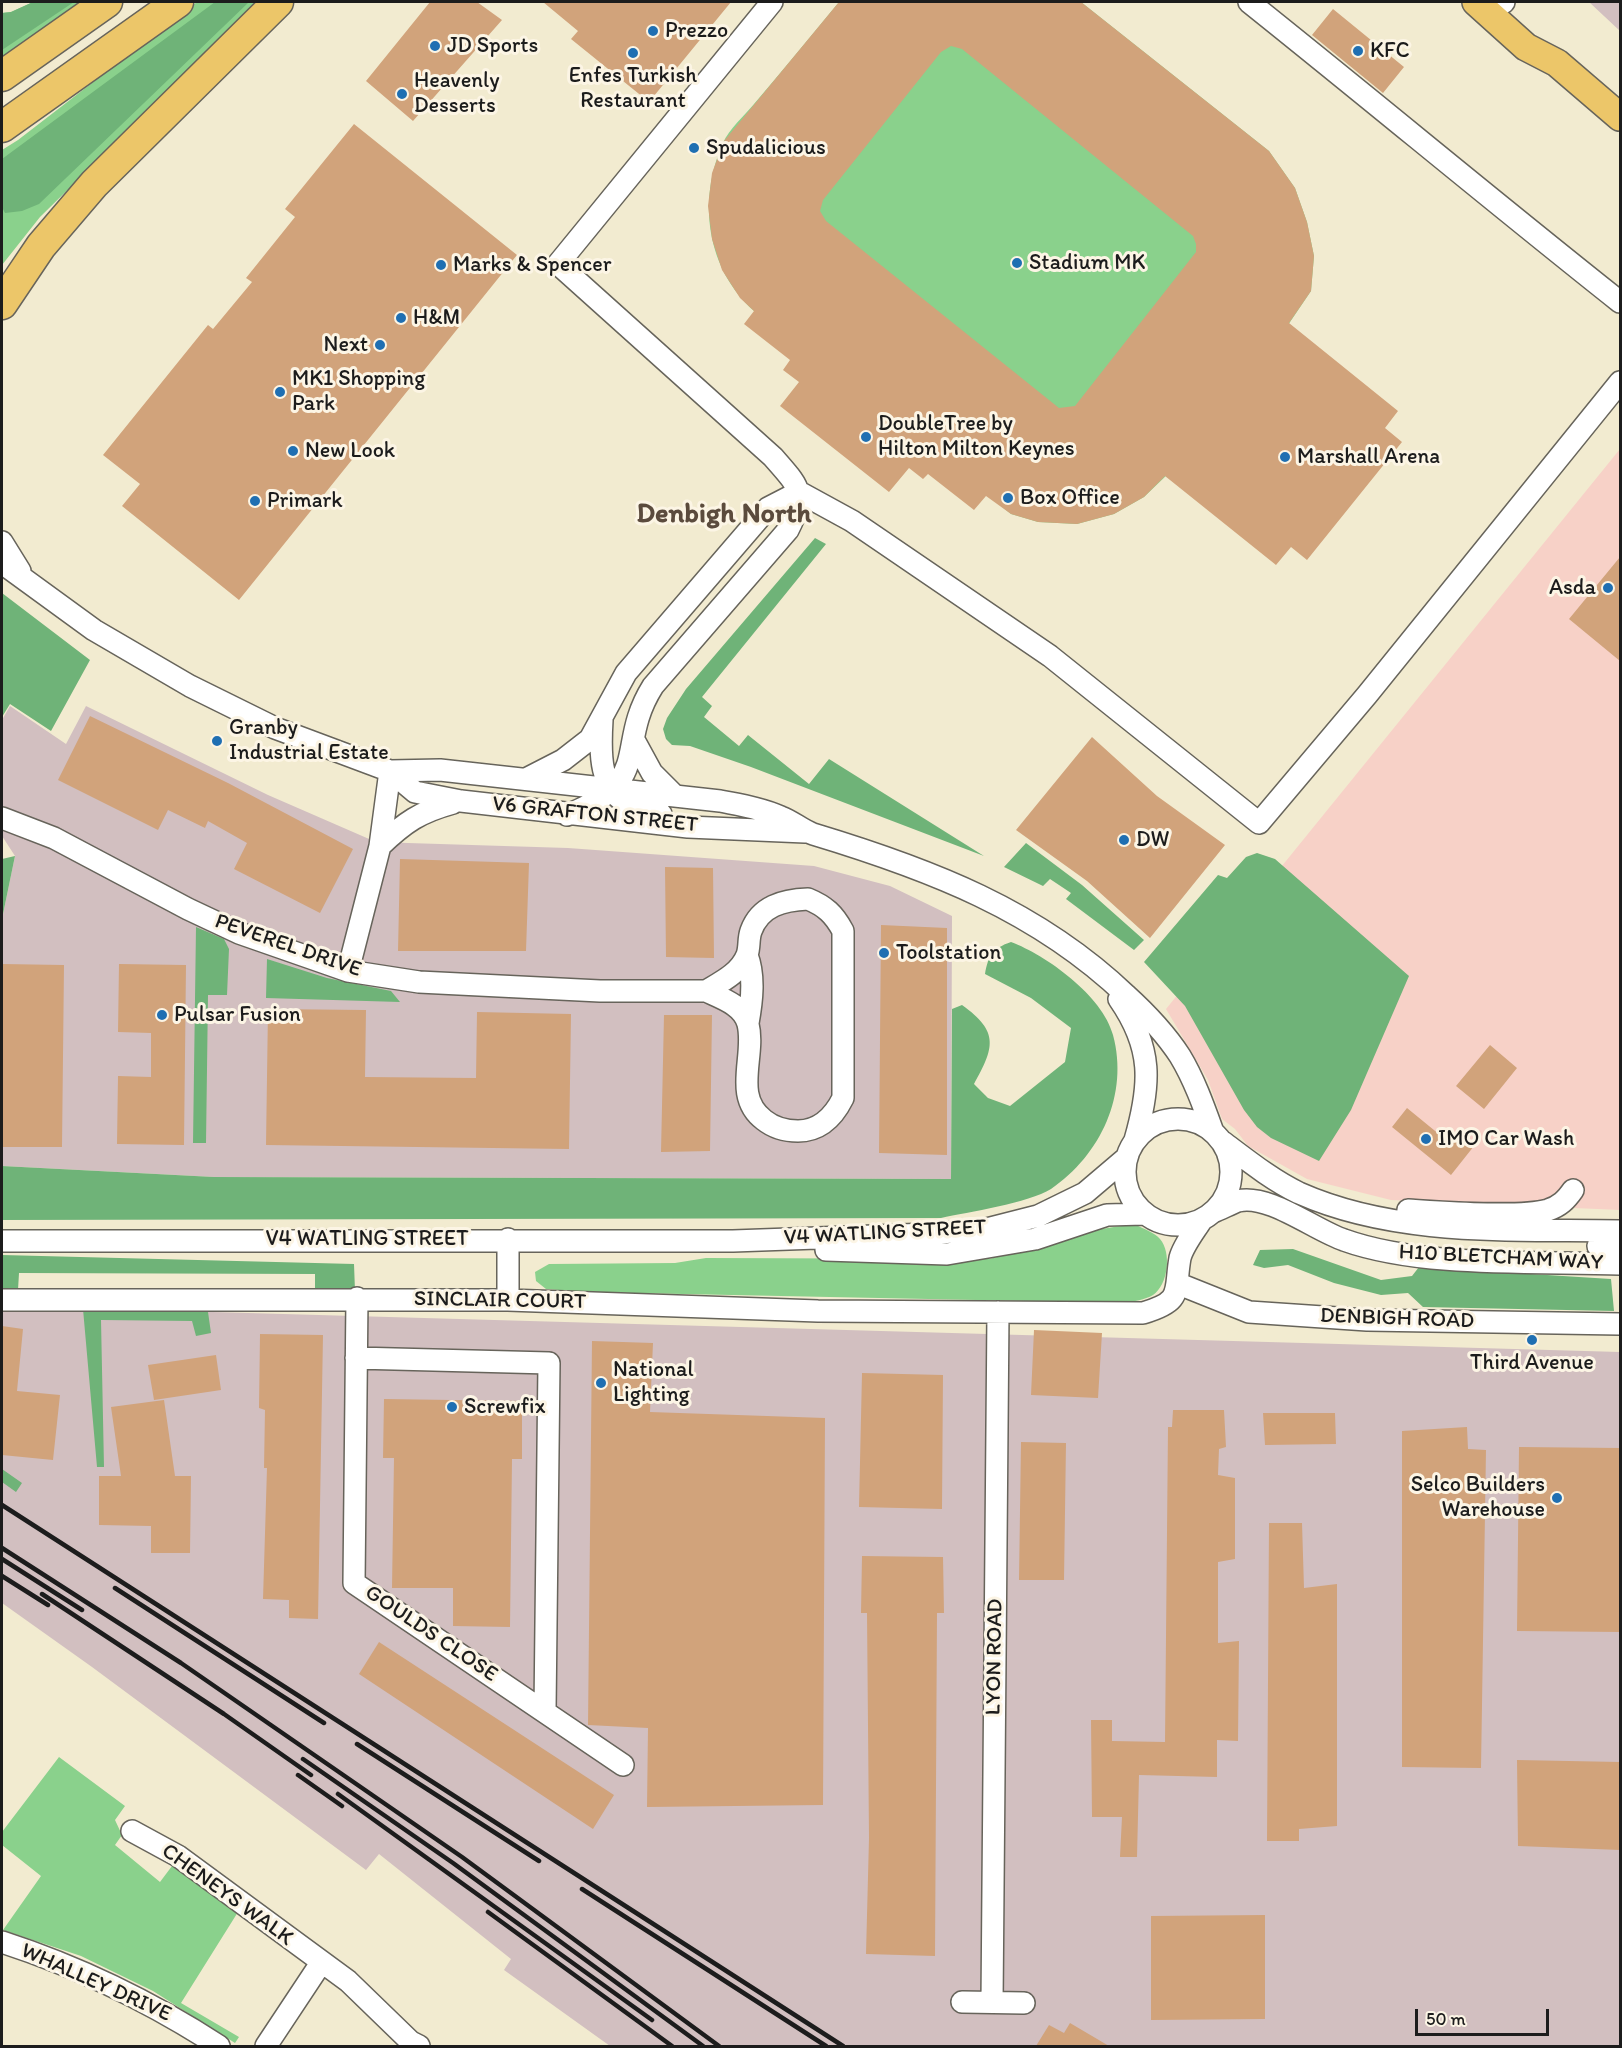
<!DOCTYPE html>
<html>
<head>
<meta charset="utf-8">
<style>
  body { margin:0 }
  #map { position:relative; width:1622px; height:2048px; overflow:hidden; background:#f2ebd0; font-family:Itim,sans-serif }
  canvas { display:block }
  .frame { position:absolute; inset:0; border:3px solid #1c1c1c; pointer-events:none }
  .scale { position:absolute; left:1415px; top:2009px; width:134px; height:27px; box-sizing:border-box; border:3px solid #1c1c1c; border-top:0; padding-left:8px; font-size:18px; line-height:21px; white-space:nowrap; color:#1c1c1c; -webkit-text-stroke:4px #fcf5e5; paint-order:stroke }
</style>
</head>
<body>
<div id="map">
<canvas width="1622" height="2048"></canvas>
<div class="frame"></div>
<div class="scale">50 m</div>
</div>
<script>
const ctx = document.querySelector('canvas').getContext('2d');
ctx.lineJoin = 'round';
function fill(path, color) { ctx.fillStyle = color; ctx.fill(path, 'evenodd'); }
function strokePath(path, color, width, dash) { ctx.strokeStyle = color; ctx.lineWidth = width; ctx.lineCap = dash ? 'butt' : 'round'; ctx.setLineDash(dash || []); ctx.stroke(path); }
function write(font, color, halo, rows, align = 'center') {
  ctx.font = font + ' Itim,sans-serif'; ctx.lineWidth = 6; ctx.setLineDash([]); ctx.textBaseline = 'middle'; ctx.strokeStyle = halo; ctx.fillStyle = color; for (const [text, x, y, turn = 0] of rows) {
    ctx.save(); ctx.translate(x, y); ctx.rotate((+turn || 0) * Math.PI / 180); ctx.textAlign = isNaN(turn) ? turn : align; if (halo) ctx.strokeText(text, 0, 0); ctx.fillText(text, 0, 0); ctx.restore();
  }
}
fill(new Path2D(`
  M1620,449V1210L1391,1200L1307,1179L1248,1146L1235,1129L1222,1119L1208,1080L1166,1009Z`), '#f7d1c7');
fill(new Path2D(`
  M1589,2H1620V31Z
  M10,706L66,744L86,706L268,795L376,842L568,848L814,866L890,886L952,916L951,1179L214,1177L2,1166V919L15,856L2,836V720Z
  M2,1306L1620,1352V2046H610L504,1970L511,1959L379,1854L366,1870L92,1667L2,1603Z`), '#d2bfc0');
fill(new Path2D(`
  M33,2H84L2,61V13L11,12Z
  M197,2H259L40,217L2,265V150L18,140Z
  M839,2H1081L1269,151L1295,188L1307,222L1314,256L1311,291L1286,328L1169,473L1144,497L1114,514L1077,524L1038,522L1011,514L754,311C707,269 697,201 723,143C729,129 744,116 754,104C783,70 811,36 839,2Z
  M1136,1225C1144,1229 1155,1233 1160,1239C1172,1253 1168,1285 1153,1295C1145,1300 1133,1301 1125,1303L584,1292L546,1289L536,1281L535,1272L549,1264L675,1263L706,1258L989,1259C1038,1248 1085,1227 1136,1225Z
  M59,1757L125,1806L115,1820L122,1835L115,1845L160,1882L172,1866L238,1912L181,2003L239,2037L235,2043L153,1991L81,1956L3,1930L41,1876L2,1845V1832Z`), '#8ad18c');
fill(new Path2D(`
  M33,2H74L2,50V13L11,12Z
  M215,2H249L39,204L22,211L5,213L2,207V159Z
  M815,538L826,544L702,697L712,706L704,717L739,746L748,735L809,784L829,759L984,856L751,767L690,746L672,745L666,739L663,729L667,718L686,689Z
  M2,593L90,660L51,731L10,704L2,717Z
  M1026,843L1082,885L1144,940L1134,950L1066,899L1071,893L1050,879L1043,886L1004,867Z
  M1257,853L1275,859L1409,976L1351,1110L1319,1161L1271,1138L1257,1127L1244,1110L1185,1006L1144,962L1218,875L1227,878L1246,857Z
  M15,856L2,919V859Z
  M196,927L224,939L229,949L227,995H208L206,1143H193Z
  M1011,942C1046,955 1103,996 1113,1035C1129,1094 1101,1155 1051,1189C1029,1203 968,1212 941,1218L2,1220V1166L214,1177L951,1179L952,1009L962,1005C1000,1032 994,1048 974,1084L988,1098L1010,1106L1065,1062L1071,1028L1031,998L985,974C988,956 993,948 1011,942Z
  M267,959L327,978L391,991L400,1002L266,998Z
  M1293,1249L1381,1280L1412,1276L1419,1267L1611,1279L1614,1311L1423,1307L1408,1293L1381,1295L1334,1283L1288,1265L1264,1268L1253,1265L1260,1250Z
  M2,1255L354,1264L355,1291L315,1290V1274L19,1273L18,1290H2Z
  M83,1309L208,1312L211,1333L196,1336L192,1321L101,1320L104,1467H97Z
  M2,1469L22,1483L16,1492L2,1482Z`), '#6fb378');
fill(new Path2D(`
  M430,2H477L502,20L413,121L366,81Z
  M543,2H731L649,102L571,39L578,31Z
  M839,2H1081L1269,151L1295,188L1307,222L1314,256L1311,291L1289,323L1398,411L1385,428L1402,442L1307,560L1291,547L1276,565L1165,476L1144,497L1114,514L1077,524L1038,522L1011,514L986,496L974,510L928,474L923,479L909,468L889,492L780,406L799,382L783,370L790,360L744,324L754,311L740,298L722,270L712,239L708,206L712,173L724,141ZM951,46L962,49L1193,236L1196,244V252L1075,406L1059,408L826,221L820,211L823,200L941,52Z
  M1333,9L1404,67L1383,93L1312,35Z
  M354,124L517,255L239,600L122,506L140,484L103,455L208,325L213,329L252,282L246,278L295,217L285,209Z
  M1620,557V661L1569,619Z
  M90,716L228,783L353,849L320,913L234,869L247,843L208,821L205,828L168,810L158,830L58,780Z
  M1092,737L1157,796L1225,845L1150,938L1087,881L1016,830Z
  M400,859L529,863L526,951H398Z
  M665,867L713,868L714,958L666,957Z
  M881,925L947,928V1155L879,1153Z
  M2,964L64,965L62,1147H2Z
  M119,964L186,965L184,1145L117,1144L118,1076L151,1077V1033L118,1032Z
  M268,1009L366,1010L365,1077L476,1078L477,1012L571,1014L569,1149L266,1145Z
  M664,1015H712L710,1151L661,1152Z
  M1490,1045L1517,1068L1484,1109L1456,1086Z
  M1407,1108L1451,1144L1459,1134L1474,1146L1451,1175L1392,1127Z
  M2,1326L23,1329L17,1391L60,1395L53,1460L2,1455Z
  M1034,1330L1102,1333L1098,1398L1031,1395Z
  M260,1334L323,1335L318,1619L289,1618V1600L263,1599L267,1468H264L265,1410L259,1408Z
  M592,1341L653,1343L650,1412L825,1418L823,1805L647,1807L648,1728L588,1725Z
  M216,1355L221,1390L154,1400L148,1365Z
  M862,1373L943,1375L942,1509L859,1507Z
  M384,1399L522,1401V1459H512L510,1627L453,1626V1588H392L394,1458H383Z
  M164,1400L175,1476H191L190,1553H151V1526L99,1525V1476H121L111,1407Z
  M1173,1410H1224L1226,1447L1219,1449L1218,1475L1235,1478V1559L1218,1562V1643L1239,1641L1238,1741L1217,1740V1777L1139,1775L1137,1857H1120L1122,1817H1092L1091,1720H1112V1741L1165,1742L1168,1427H1172Z
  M1263,1413H1335L1336,1444L1265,1445Z
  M1467,1427L1468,1449L1486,1450L1481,1768L1402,1767V1431Z
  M1021,1442L1066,1443L1064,1580H1019Z
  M1519,1447L1620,1448V1632L1517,1631Z
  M1269,1523H1302L1304,1588L1337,1584V1826L1299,1829V1841H1267Z
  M862,1556L943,1557L944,1613H937L935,1956L866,1954L869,1838L867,1613H861Z
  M379,1642L614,1795L593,1829L359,1674Z
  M1517,1760L1620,1762V1850L1518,1846Z
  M1265,1915V2019L1151,2020V1916Z
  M1070,2023L1109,2046H1036L1049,2025L1064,2033Z`), '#d1a37b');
const minor = new Path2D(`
  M1249,2C1373,101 1495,203 1620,302
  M1503,3L1504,2
  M2,542L20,571
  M2,563L94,630L190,686L275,728L390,771L440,770L720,801C740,805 761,808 781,817C792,821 802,830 813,834C929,869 1037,910 1126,995C1147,1014 1165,1033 1180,1056C1194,1079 1204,1107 1213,1132
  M602,720C600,753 598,791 633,807C641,811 652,811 661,814
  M634,740L652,773L675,796
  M390,771L415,792L461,801L688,827L805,832
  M526,779L563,760L590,739L626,673L768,508L799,492L852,521L1050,656L1259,823L1367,695L1620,382
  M567,815C656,780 614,748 653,686L788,530C807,492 800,488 773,457L558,264L772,2
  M2,818L54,838L188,909L239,933L348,971L419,982L600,991H706
  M380,846C405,822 420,812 453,803
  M808,899C825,906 834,914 843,931V1098C834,1116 820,1131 798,1131C786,1131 774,1128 764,1120C732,1096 756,1056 748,1024C743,1005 721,998 706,991C721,982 740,973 747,955C750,947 748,939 751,931C760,906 783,900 808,899Z
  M747,955C755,976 752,1001 748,1023
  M348,971L380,846L390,771
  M1119,999C1153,1048 1151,1084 1135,1140
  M1125 1172a53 53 0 1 1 106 0a53 53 0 1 1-106 0Z
  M1223,1142C1247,1160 1272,1180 1299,1193C1398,1237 1514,1229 1620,1231
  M1408,1210C1441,1212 1519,1218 1548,1210C1560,1206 1566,1200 1573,1190
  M1213,1212C1221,1209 1230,1204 1238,1201C1268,1193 1316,1231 1344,1240C1422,1268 1537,1261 1620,1264
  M508,1239V1300
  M2,1241H733L929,1234L987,1229L1038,1216L1085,1193L1125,1159
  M1598,1246L1620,1249
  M826,1250L947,1254L1035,1239L1107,1215L1144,1214
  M1179,1284L1249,1312L1367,1320L1620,1324
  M357,1298L354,1583L623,1765
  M2,1300H508L818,1311L1143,1313C1184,1301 1174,1292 1180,1258C1183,1246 1194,1232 1201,1221
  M356,1358L549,1363L545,1710
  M132,1831L178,1856L348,1981L411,2042L419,2046
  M2,1942C79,1967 151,2002 219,2046
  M962,2002L1024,2003
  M992,2002L998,1312
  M266,2046L321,1963`);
const major = new Path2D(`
  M1476,2L1526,47L1557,63L1620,117`);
const highway = new Path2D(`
  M2,76L107,2
  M2,127L178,2
  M2,304L41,246L94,184L278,2`);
strokePath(minor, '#67645b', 24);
strokePath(major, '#67645b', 30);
strokePath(highway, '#67645b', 33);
strokePath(minor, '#fff', 21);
strokePath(major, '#ecc669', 27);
strokePath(highway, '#ecc669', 30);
strokePath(new Path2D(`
  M2,1505L843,2046
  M2,1548L181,1663L462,1857L719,2046
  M2,1559L82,1610
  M2,1576L48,1605
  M115,1588L324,1723
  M42,1594L224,1714L311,1775
  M357,1744L539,1861
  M303,1759L453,1863L703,2046
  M298,1775L342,1806
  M338,1794L652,2020
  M582,1889L826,2046
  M488,1912L672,2046`), '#1c1c1c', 4.5);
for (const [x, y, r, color] of [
  [653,31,6,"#1f6fb2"],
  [435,46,6,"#1f6fb2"],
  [1358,51,6,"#1f6fb2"],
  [633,53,6,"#1f6fb2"],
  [402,94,6,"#1f6fb2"],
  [694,148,6,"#1f6fb2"],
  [1017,263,6,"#1f6fb2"],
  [441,265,6,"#1f6fb2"],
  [401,318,6,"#1f6fb2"],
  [380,345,6,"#1f6fb2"],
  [280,392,6,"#1f6fb2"],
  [866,437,6,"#1f6fb2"],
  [293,451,6,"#1f6fb2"],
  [1285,457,6,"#1f6fb2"],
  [1008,498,6,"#1f6fb2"],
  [255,501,6,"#1f6fb2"],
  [1608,588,6,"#1f6fb2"],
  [217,741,6,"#1f6fb2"],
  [1124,840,6,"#1f6fb2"],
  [884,953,6,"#1f6fb2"],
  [162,1015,6,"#1f6fb2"],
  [1426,1139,6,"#1f6fb2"],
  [1532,1340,6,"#1f6fb2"],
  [601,1383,6,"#1f6fb2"],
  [452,1407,6,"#1f6fb2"],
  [1557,1498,6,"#1f6fb2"]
]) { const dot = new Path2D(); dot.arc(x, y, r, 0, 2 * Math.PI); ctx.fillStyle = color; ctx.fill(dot); strokePath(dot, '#fcf5e5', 2); }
write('22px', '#1c1c1c', '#fcf5e5', [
  ["Prezzo",665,31],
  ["JD Sports",447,46],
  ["KFC",1370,51],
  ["Enfes Turkish",633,76,"center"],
  ["Restaurant",633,101,"center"],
  ["Heavenly",414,81],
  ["Desserts",414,106],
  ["Spudalicious",706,148],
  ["Stadium MK",1029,263],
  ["Marks & Spencer",453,265],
  ["H&M",413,318],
  ["Next",368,345,"right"],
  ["MK1 Shopping",292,379],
  ["Park",292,404],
  ["DoubleTree by",878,424],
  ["Hilton Milton Keynes",878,449],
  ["New Look",305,451],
  ["Marshall Arena",1297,457],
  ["Box Office",1020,498],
  ["Primark",267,501],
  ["Asda",1596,588,"right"],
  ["Granby",229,728],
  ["Industrial Estate",229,753],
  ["DW",1136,840],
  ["Toolstation",896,953],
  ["Pulsar Fusion",174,1015],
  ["IMO Car Wash",1438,1139],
  ["Third Avenue",1532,1363,"center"],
  ["National",613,1370],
  ["Lighting",613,1395],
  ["Screwfix",464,1407],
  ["Selco Builders",1545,1485,"right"],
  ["Warehouse",1545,1510,"right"]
], 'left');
write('22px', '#1c1c1c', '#fcf5e5', [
  ["V6 GRAFTON STREET",595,815,6],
  ["PEVEREL DRIVE",288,946,19],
  ["V4 WATLING STREET",885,1233,-3],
  ["V4 WATLING STREET",367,1239],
  ["H10 BLETCHAM WAY",1501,1258,3],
  ["SINCLAIR COURT",500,1301,1],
  ["DENBIGH ROAD",1397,1319,2],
  ["GOULDS CLOSE",431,1634,34],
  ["LYON ROAD",995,1657,-89],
  ["CHENEYS WALK",227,1895,36],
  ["WHALLEY DRIVE",96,1983,24]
]);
write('bold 28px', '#5b4b3d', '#fcf5e5', [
  ["Denbigh North",724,515]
]);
</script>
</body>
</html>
